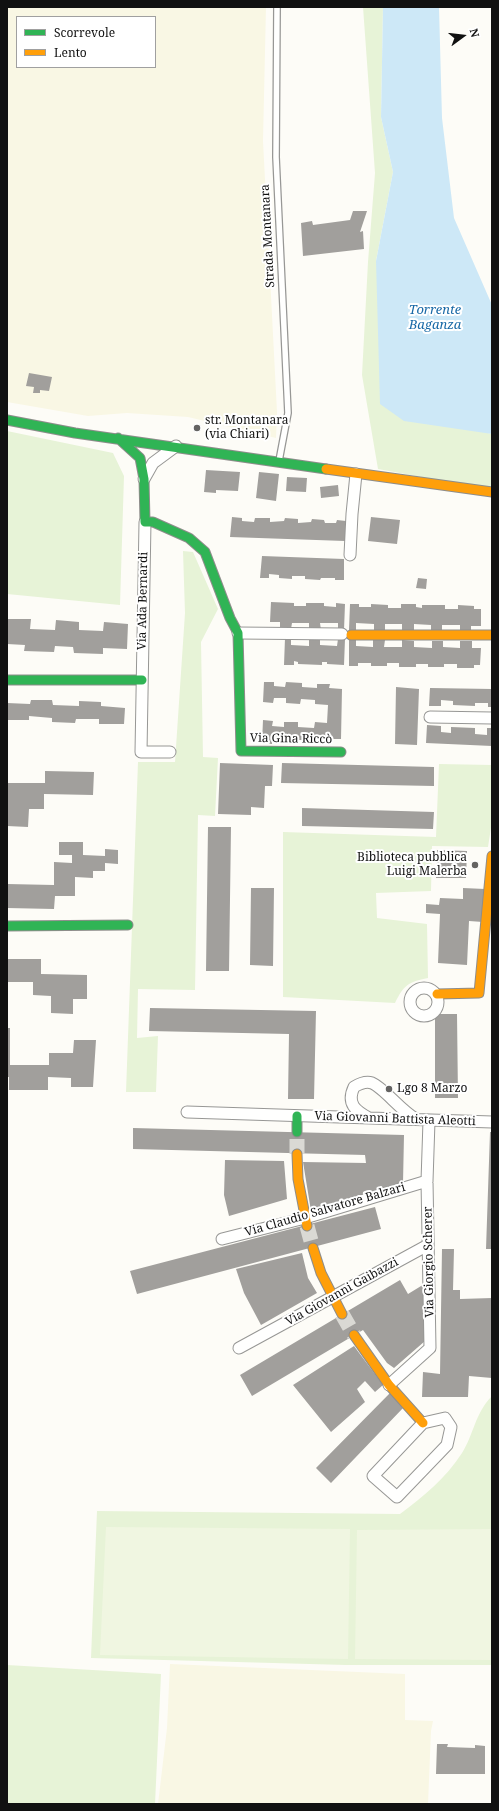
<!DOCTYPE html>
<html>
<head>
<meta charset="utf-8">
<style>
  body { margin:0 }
  #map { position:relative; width:499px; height:1811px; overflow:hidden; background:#fdfcf7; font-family:"Noto Serif",serif }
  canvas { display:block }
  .frame { position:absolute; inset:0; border:8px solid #111; pointer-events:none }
  .legend { position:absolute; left:16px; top:16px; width:140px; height:52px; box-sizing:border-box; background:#fff; border:1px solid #a0a0a0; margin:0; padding:5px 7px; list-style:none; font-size:12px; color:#111 }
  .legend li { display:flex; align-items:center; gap:8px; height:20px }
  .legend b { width:20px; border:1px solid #a0a0a0 }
  .north { position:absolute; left:443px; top:16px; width:40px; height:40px; -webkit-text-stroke:3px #fff; paint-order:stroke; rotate:75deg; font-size:11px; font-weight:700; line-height:16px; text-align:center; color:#111 }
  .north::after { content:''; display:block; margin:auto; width:14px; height:18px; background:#111; clip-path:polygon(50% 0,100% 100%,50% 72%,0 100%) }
</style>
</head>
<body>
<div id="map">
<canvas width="499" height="1811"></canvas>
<div class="frame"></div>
<ul class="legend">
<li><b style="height:5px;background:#30b455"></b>Scorrevole</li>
<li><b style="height:5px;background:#ff9f0a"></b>Lento</li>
</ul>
<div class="north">N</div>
</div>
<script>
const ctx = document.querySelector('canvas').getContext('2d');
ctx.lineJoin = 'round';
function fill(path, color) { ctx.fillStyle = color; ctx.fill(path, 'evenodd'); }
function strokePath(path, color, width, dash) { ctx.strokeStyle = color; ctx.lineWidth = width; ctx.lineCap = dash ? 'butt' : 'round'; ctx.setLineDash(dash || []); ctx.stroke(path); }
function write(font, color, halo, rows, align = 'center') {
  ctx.font = font + ' "Noto Serif",serif'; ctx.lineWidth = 4; ctx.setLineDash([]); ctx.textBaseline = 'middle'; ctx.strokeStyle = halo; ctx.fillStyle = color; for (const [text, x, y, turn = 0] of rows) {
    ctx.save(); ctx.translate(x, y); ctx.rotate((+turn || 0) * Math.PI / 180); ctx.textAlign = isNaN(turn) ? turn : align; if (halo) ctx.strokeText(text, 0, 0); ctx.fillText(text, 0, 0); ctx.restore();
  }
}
fill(new Path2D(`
  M7,7H266L263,141L277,412L276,438L188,417L127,413L88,416L7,402ZM17,17H155V67H17Z
  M170,1664L405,1674V1720L433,1721L431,1731L428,1804H158L167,1728Z`), '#f9f7e4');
fill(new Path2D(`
  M363,7H383L381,117L393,172L376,261L483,432L492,434V490L378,469L362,375L368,262L375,173Z
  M7,431L113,453L124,476L120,605L7,594Z
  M183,551L193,552L218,609L201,642L203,757L218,758L215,816L198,815L195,990L138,989L137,1038L158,1036L156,1092H126L138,762H175L185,613Z
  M439,764L492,765V821L488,847L432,846L431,891L376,893L377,918L427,924L428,978C408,982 404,985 395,1003L283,997V832L436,837Z
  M492,1396V1665H346L91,1658L97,1511L400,1514C423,1497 446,1478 462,1453C474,1434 475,1413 492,1396Z
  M7,1665L161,1674L155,1804H7Z`), '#e7f3d7');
fill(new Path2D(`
  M106,1527L350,1529L348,1659L100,1655Z
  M492,1529V1660L355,1659L357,1530Z`), '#f0f6e1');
fill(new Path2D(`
  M383,7H439L442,118L454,218L492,305V434L404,421L380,404L376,261L393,172L381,117Z`), '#cde8f7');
fill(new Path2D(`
  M353,211H367L360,232L363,231L364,249L303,256L301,223L312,221L313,225L350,220Z
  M29,373L52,377L49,391L40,390V393H33L34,387L26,386Z
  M206,470L240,472L238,491L216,490V493L204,492Z
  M259,472L279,474L276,501L256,498Z
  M287,477L307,478L306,492L286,491Z
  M338,485L339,496L321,498L320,487Z
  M232,517L242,518V521L254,522L255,518H270V522L284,521L285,518L298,519V523L311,522L312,519L324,520L325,523H336L337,520L346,521L345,541L230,537Z
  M371,517L400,520L397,544L368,541Z
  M262,556L344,559V580H335V578H321L320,580L305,579V576H292V579L279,578V575L269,574V578H260Z
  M418,578L427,579L426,589L416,588Z
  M271,602L294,603V606H306V603H324V606L336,607V603L345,604L344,630H338V623H320L321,630H309V623H292L291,629H280V622H270Z
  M350,604H359V607H371V604L388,605V608H401V604H416V607L422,608V605H445V609H458V605L474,606V609H481V626H471V632H460V625H442V631H431V625L414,624V631H402V624H385V631L374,630V624L356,623V630H349Z
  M7,619H31L30,629L55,630L56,620L79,622V630L103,631L104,622L128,624L127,649L103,648V654L74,653L73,647L55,646L54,652L24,651L25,645L7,644Z
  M285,638H291V645L309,646V639H320V645L337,646L338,639H345L344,665L327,664V662H322V665L298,664V662L294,661V665H284Z
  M349,640H356V646L373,647V640H385L384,647H402V640L414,641V647L432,648V641H443V647L460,648V641H472V648H481L480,665H474V668H457V664H444V667H428V664H416V667H399V663H387V666H371V663H358V666H349Z
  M264,682H274V686L285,687L286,682L302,683V687L317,688V684H330L329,688L342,689L341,739H327V744H314V740H299L298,744H284V739H272V744L262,743L263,720L273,721L272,726L284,727V722H298V727L314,728L315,722L327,723L328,705L315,704V700L301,699L300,704L286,703V698H274L273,703L263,702Z
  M396,687L419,689L417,745L395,744Z
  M430,688L492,689V707H488V703H475V706L453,705V701L441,700V706H429Z
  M31,700H52L53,705L79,706V701L101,702V706L125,708L124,724H99V719H76L75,723L52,722V718L29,716V720H7V703L30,704Z
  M427,725L441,726V732L451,733V727L475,728V734L487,735V728H492V746L426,743Z
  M220,763L273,765L272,786H265L264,808L251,807V815L218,814Z
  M282,763L434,767V786L281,783Z
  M45,771L94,772L93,795L44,794V809H29L28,827L7,826V783H45Z
  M302,808L434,812L433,829L302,826Z
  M208,827H231L229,971H206Z
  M59,842H83V855L105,856V849L118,850V864L105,863V871H93V878L75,877V896H55L54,909L7,908V884L54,885V862L72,863V855H59Z
  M437,850L467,851L466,878H436Z
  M251,888H274L273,966L250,965Z
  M463,888L485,889L483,922L469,921L467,965L438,963L440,914L426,913V904L439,905L440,898L463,899Z
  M7,959H41V974L87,975V999H73V1014L51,1013V996L33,995V982H7Z
  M150,1008L316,1011L314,1099H288L289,1034L149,1031Z
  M435,1014H457L458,1098H435Z
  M7,1028H10V1065H49V1053H73L74,1040H96L93,1087H71V1078L48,1077V1090H9V1077H7Z
  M133,1128L404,1135L403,1183L311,1211L303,1162L366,1163L365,1155L133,1149Z
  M490,1132H492V1249H486Z
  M225,1160L284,1161L287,1199L229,1216L224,1195Z
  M375,1207L381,1229L137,1294L130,1271Z
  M442,1249H454L453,1290H460V1299L492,1298V1378L469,1376L468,1397H422L423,1372L440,1374Z
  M302,1253L308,1278L317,1293L261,1325L244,1293L236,1269Z
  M400,1280L408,1294L426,1283L425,1341L394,1368L387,1363L363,1330L252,1396L240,1375Z
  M354,1346L383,1385L375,1392L365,1381L357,1389L365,1402L331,1432L293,1385Z
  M390,1393L404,1407L331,1483L316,1468Z
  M437,1744H448L447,1747L475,1748V1745L485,1746V1774H436Z`), '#a19f9c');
strokePath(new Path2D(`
  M297,1154V1132
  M307,1226L313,1248
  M342,1314L354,1335`), '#dad9d4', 15, [15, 8]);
const lane = new Path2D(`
  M277,7L276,157L288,413L279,461`);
const street = new Path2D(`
  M144,479L153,463L176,446
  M145,522L141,752H170
  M350,555L352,514L356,474
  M238,633L342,634
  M430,717L492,718
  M410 1002a14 14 0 1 1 28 0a14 14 0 1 1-28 0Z
  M187,1112L492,1122
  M369,1118C356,1111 346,1104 354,1087C359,1084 366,1081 372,1083C384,1088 401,1111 416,1119
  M222,1239L305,1218L427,1181
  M239,1348L428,1245
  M389,1385L430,1348L427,1181L429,1121
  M445,1418L451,1427L447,1445L397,1497L373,1476L423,1423Z`);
const fast = new Path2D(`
  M7,420L75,433L326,469
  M118,438L140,458L144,479L145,522H153L189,538L205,552L230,618L238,633L241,751L341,752
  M7,680H142
  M7,926L128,925
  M297,1116V1132`);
const slow = new Path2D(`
  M326,469L492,492
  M351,635H492
  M437,994L479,993L492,856
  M297,1154L298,1179L307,1226
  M313,1248L321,1273L342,1314
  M354,1335L389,1385L423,1423`);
strokePath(lane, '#979795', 8);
strokePath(street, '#979795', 13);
strokePath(fast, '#8e8d8b', 11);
strokePath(slow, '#8e8d8b', 11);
strokePath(lane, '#fffffe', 5.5);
strokePath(street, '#fffffe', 11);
strokePath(fast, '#30b455', 9);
strokePath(slow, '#ff9f0a', 9);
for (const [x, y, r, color] of [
  [197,428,4,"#646362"],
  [475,865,4,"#646362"],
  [389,1089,4,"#646362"]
]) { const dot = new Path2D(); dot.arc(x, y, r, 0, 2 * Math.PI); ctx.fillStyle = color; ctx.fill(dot); strokePath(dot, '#fff', 1.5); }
write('12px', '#111', '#fff', [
  ["Strada Montanara",268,236,-93],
  ["Via Ada Bernardi",143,601,-89],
  ["Via Gina Riccò",291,739,1],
  ["Via Giovanni Battista Aleotti",395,1119,2],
  ["Via Claudio Salvatore Balzari",325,1210,-16],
  ["Via Giorgio Scherer",429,1262,-91],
  ["Via Giovanni Gaibazzi",342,1292,-29]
]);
write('12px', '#111', '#fff', [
  ["str. Montanara",205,421],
  ["(via Chiari)",205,435],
  ["Biblioteca pubblica",467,858,"right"],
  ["Luigi Malerba",467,872,"right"],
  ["Lgo 8 Marzo",397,1089]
], 'left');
write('italic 13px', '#1768a6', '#fff', [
  ["Torrente",435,310],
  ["Baganza",435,325]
]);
</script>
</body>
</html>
